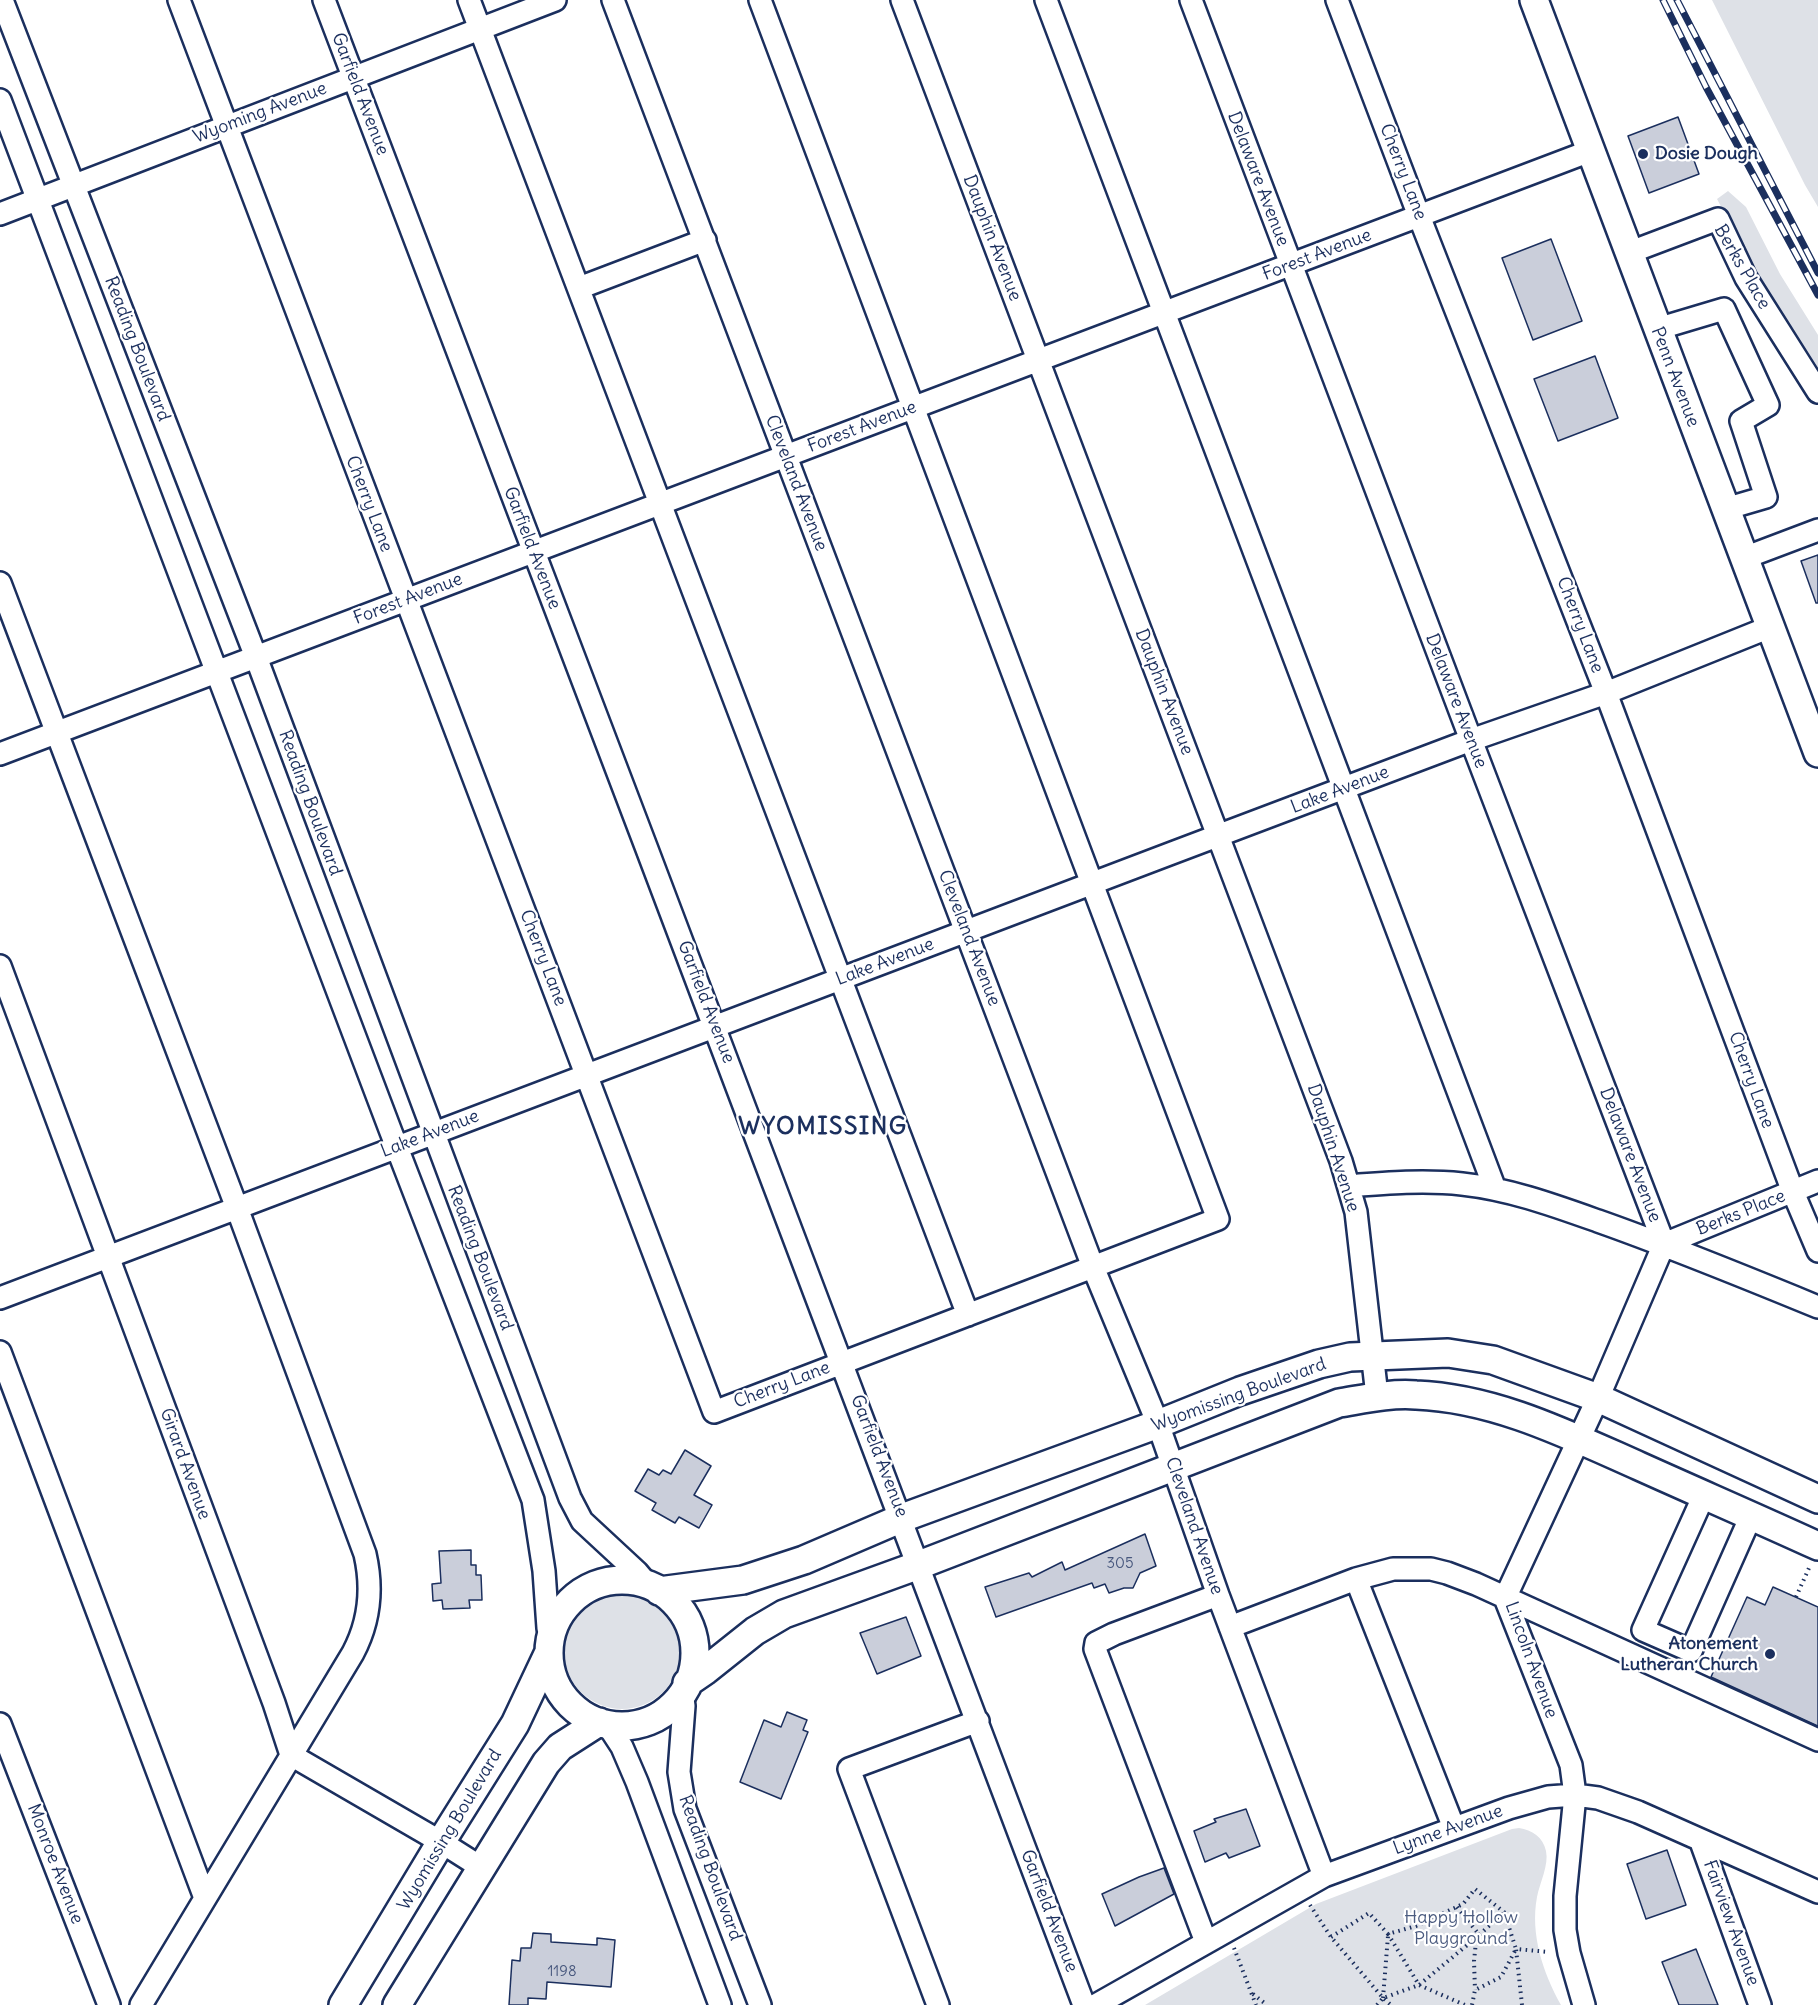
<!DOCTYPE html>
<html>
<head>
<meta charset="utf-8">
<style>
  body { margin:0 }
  canvas { display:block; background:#fff }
</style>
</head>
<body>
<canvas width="1818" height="2005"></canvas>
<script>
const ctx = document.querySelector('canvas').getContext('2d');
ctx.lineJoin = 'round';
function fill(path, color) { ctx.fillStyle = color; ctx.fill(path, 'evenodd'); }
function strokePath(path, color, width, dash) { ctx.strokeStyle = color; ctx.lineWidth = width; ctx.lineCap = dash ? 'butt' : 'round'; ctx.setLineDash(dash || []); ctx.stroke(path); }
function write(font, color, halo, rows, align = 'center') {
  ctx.font = font + ' Delius,sans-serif'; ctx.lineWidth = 4.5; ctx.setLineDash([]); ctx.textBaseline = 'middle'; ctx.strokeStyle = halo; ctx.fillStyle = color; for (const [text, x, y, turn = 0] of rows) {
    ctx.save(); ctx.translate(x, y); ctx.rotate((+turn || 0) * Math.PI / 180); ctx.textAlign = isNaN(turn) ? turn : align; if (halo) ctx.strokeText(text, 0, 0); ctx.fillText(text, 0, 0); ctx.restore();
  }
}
fill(new Path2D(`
  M1712,0H1818V207L1805,185Z
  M1728,191L1746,207L1780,274L1818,335V373L1760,279L1717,199Z
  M564 1651a58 58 0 1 1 116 0a58 58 0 1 1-116 0Z
  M1519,1828C1532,1830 1543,1837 1546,1851C1549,1865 1540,1882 1537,1897C1530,1934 1543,1973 1561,2005H1145L1316,1904L1512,1829Z`), '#dee1e7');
const building = new Path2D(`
  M1678,117L1699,174L1649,193L1628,136Z
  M1551,239L1582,321L1533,340L1502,258Z
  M1595,356L1618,418L1558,441L1534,379Z
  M1818,555V603H1816L1801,561Z
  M685,1450L711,1466L694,1495L712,1505L699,1528L679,1517L675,1523L652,1510L656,1503L635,1491L648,1469L659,1475L663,1470L671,1474Z
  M1145,1534L1156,1566L1140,1573L1133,1588H1124L1109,1593L1105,1584L1094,1588L1092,1583L996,1617L985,1587L1029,1573L1032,1577L1062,1562L1065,1570Z
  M471,1550V1565H476V1575H481L482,1600H469L470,1608L443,1609L442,1600L433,1601L432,1584L441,1583L439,1551Z
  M1773,1587L1818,1607V1726L1711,1677L1747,1597L1765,1605Z
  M906,1617L921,1656L877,1674L860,1633Z
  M787,1712L807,1720L803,1730L808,1732L781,1799L740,1782L764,1720L781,1727Z
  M1246,1809L1260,1846L1229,1858L1226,1853L1205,1862L1194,1831L1216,1822L1214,1819Z
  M1667,1850L1686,1905L1646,1919L1627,1864Z
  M1164,1868L1174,1894L1115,1926L1102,1894L1139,1877Z
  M533,1933L551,1934V1942L597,1945V1938L615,1940L611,1987L547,1982L546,1999L528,1998V2005H509L512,1960L520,1961L521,1948H531Z
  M1696,1949L1718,2005H1679L1662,1962Z`);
fill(building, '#caceda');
strokePath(building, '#1b2f5e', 1.5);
const minor = new Path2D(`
  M2,0L256,657L570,1498L582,1521L637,1572L648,1585
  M179,0L714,1412L1218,1219L760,0
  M324,0C578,668 833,1336 1084,2005
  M469,0L968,1315
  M613,0L1093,1267L1158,1424L1218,1595L1324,1876
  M902,0L1341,1161L1356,1212L1377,1396
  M1046,0L1495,1189
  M1191,0L1471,740L1664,1244L1598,1398L1505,1598L1571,1765L1575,1795L1565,1896V1930L1569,1953L1584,2005
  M1337,0L1419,216L1606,693L1793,1192L1818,1251
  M0,100L391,1132L533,1500L544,1571L548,1628L551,1637
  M0,214L555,0
  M1628,253L1718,219L1746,278L1818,392
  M579,288L705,240
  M1657,329L1724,309L1768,405L1741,421L1766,497L1725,509
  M1744,558L1818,530
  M0,583L237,1208L365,1554C373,1589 370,1621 353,1653L141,2005
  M0,754L1590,151
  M0,966L274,1703L291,1755L441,1842L482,1868
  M1349,1186C1387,1183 1424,1180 1462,1184C1509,1189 1553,1205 1598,1221C1672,1247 1745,1277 1818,1307
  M1664,1244L1818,1181
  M0,1298L1172,853L1471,740L1606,693L1770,627
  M0,1352L205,1898
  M1704,1495L1643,1630L1691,1651L1751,1516
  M1356,1579L1454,1828
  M1230,1627L1356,1579L1393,1569H1431L1447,1573L1476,1584L1818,1740
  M682,1692L684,1706L679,1772L685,1809L760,2005
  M0,1724L109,2005
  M607,1724L622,1747L637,1782L720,2005
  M1701,1842L1760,2005
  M1206,1942L1095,1649L1096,1643L1114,1634L1218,1595
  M938,2005L849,1769L978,1721
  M1096,2005L1324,1876L1509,1808L1548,1797L1575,1795L1598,1798L1638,1812L1818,1892`);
const major = new Path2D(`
  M1534,0L1818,753
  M549 1653a73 73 0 1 1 146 0a73 73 0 1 1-146 0Z
  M659,1591L743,1580L804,1560L902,1518L1158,1424L1240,1391L1319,1364L1350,1357L1448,1353L1493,1360L1598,1398L1818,1499
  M687,1683L706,1670L755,1631L784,1614L919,1565L1339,1403C1364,1399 1390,1393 1416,1395C1495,1398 1569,1435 1639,1466C1699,1493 1759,1519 1818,1546
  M343,2005L441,1842L515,1724L549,1652
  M397,2005L546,1763L560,1747L599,1722`);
strokePath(minor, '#1b2f5e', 26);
strokePath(major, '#1b2f5e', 32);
strokePath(new Path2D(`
  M1796,1597L1809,1568
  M1310,1905L1331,1937L1383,1998L1391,2005
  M1457,1907L1477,1932L1474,1961L1475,1990
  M1388,1934L1419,1985L1465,2005
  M1331,1937L1369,1913L1388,1934L1416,1926L1463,1904L1475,1889L1504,1912L1516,1949L1501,1977L1475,1990L1472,2005
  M1234,1948L1256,2005
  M1253,1994L1267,2005
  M1383,1998L1388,1936
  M1377,2005L1383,1998L1419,1985L1477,1937L1504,1912
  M1522,2005L1516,1949L1549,1952`), '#1b2f5e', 4, [1.5, 4.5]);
strokePath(minor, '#fff', 21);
strokePath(major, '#fff', 27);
const rail = new Path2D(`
  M1663,0L1706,87L1818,295
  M1677,0L1818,273`);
strokePath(rail, '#1b2f5e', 7);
strokePath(rail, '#fff', 4.5, [14]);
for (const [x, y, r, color] of [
  [1643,154,6,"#1b2f5e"],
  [1770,1654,6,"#1b2f5e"]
]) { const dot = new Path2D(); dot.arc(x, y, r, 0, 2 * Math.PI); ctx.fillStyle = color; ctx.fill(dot); strokePath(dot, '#fff', 2); }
write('15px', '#47577d', null, [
  ["305",1120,1564],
  ["1198",562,1972]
]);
write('18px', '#1b2f5e', '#fff', [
  ["Garfield Avenue",360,94,69],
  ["Wyoming Avenue",260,113,-21],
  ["Cherry Lane",1403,172,69],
  ["Delaware Avenue",1258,179,69],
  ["Dauphin Avenue",992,238,69],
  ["Forest Avenue",1317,255,-21],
  ["Berks Place",1742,267,60],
  ["Reading Boulevard",137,349,69],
  ["Penn Avenue",1675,377,69],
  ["Forest Avenue",862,427,-21],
  ["Cleveland Avenue",796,483,69],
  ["Cherry Lane",369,504,69],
  ["Garfield Avenue",532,548,69],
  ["Forest Avenue",408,599,-21],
  ["Cherry Lane",1580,625,69],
  ["Dauphin Avenue",1164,692,69],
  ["Delaware Avenue",1456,701,69],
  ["Lake Avenue",1340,790,-21],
  ["Reading Boulevard",310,803,70],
  ["Cleveland Avenue",969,938,69],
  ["Cherry Lane",543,958,69],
  ["Lake Avenue",885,962,-21],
  ["Garfield Avenue",706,1002,69],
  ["Cherry Lane",1751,1080,70],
  ["Lake Avenue",430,1134,-21],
  ["Dauphin Avenue",1333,1148,72],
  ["Delaware Avenue",1630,1155,69],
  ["Berks Place",1741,1213,-22],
  ["Reading Boulevard",480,1258,69],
  ["Cherry Lane",782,1385,-21],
  ["Wyomissing Boulevard",1239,1395,-20],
  ["Garfield Avenue",879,1456,69],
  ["Girard Avenue",185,1464,70],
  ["Cleveland Avenue",1194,1526,71],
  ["Lincoln Avenue",1531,1660,70],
  ["Wyomissing Boulevard",450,1830,-59],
  ["Lynne Avenue",1448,1830,-20],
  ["Monroe Avenue",55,1864,69],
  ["Reading Boulevard",710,1868,70],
  ["Garfield Avenue",1049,1911,69],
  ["Fairview Avenue",1731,1923,70]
]);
write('bold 18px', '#1b2f5e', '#fff', [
  ["Dosie Dough",1655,154],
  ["Atonement",1758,1644,"right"],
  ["Lutheran Church",1758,1665,"right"]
], 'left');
write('18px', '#4c5c80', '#fff', [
  ["Happy Hollow",1461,1918],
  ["Playground",1461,1939]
]);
ctx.letterSpacing = '1.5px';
write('bold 24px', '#1b2f5e', '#fff', [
  ["WYOMISSING",823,1127]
]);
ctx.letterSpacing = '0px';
</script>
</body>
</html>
